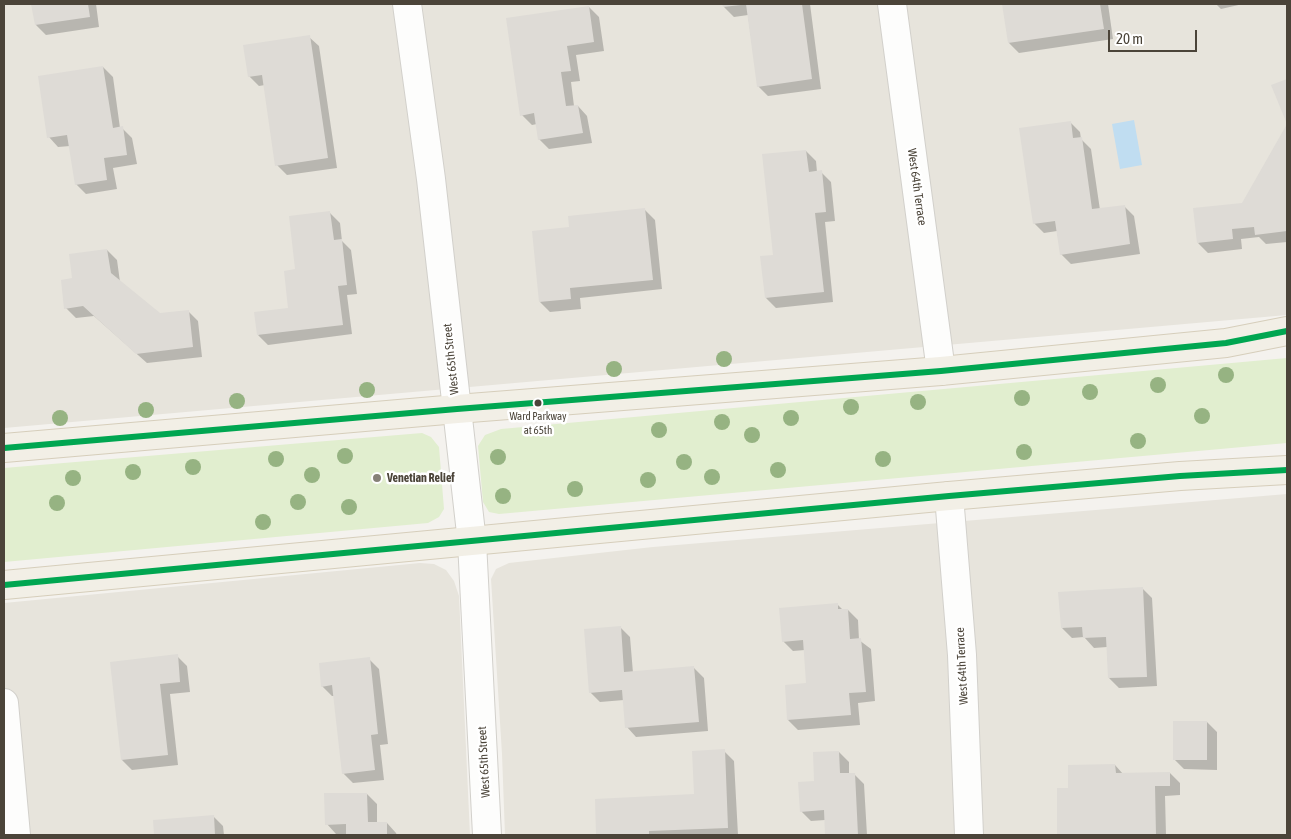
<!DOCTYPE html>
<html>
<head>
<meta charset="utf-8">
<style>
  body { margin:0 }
  #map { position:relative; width:1291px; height:839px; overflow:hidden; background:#f4f2ee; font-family:"Asap Condensed",sans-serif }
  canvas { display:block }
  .frame { position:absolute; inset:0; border:5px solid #4b4439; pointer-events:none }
  .scale { position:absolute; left:1108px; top:30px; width:89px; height:22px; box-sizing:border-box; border:2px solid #4b4439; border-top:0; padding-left:6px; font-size:15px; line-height:18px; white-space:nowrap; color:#4b4439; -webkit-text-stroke:4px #fff; paint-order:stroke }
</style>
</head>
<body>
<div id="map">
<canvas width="1291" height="839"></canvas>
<div class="frame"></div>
<div class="scale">20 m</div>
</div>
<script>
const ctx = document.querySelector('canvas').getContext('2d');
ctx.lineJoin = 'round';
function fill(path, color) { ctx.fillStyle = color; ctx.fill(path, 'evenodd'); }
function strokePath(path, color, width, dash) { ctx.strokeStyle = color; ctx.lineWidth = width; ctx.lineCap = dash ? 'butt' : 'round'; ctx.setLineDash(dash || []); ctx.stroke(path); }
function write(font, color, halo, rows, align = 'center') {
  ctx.font = font + ' "Asap Condensed",sans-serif'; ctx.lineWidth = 5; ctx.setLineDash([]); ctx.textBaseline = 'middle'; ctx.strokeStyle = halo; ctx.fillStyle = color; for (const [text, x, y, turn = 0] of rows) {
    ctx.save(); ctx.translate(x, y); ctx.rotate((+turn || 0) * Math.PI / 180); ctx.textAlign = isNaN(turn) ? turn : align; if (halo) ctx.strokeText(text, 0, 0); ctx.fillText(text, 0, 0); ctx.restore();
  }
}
fill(new Path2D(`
  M4,4H1287V315L4,428Z
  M1287,494V835H505L502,754L491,579L496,569L509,563L653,547Z
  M420,563L434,564L446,570L454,581L459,596L470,835H4V603Z`), '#e7e4dc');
fill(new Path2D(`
  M1287,358V443L499,514L489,512L483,502L478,446L485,435L501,429Z
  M422,433L431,437L439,447L444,509L439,517L428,523L4,562V468Z`), '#e1eecf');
fill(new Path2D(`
  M1134,120L1142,165L1120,169L1112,124Z`), '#c0ddf1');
fill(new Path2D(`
  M33,4H96L99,27L46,35L36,25Z
  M724,4H810L821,89L768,96L758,86L748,15L734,17L724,7Z
  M1004,4H1108L1113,39L1019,53L1009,43Z
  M1216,4H1243L1221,9Z
  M589,7L599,17L604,51L576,55L580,81L571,82L574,106H578L587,116L592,143L549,149L539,139L537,124L532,125L522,115Z
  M309,37L319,46L337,168L287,175L277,165L265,85L259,86L249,76Z
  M103,67L113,77L120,128H122L132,138L137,164L113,168L117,189L86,194L76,184L70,146L58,147L49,137Z
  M1070,122L1080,132L1081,139L1091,149L1100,210L1124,206L1134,216L1140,254L1071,264L1061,254L1057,231L1044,233L1034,223Z
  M1287,126V242L1266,244L1259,237L1241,239L1242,249L1208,253L1198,243L1243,204Z
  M806,151L816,161L817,172H821L831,182L835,221L825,222L833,302L776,308L766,298L774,256Z
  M645,210L655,220L662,289L580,298L581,309L550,312L540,302L571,229Z
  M330,213L340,223L342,241L351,250L357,294L347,295L352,334L268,345L258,335L289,309L297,271Z
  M107,250L117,260L120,282L160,315L188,311L198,321L202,357L147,363L94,316L76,318L66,308L73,279Z
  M1142,588L1152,598L1157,686L1119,688L1109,678L1107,647L1094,648L1084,637L1072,638L1062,628Z
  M837,604L843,610H848L858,620L859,640L871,649L875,701L858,703L860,725L798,730L788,720L808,684L805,650L793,651L783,641Z
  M620,627L630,637L633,673L694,668L704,678L708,731L636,737L627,727L624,700L600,702L590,692Z
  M177,656L187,666L190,692L170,694L178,765L132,770L122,760L112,663Z
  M369,659L379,669L388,744L380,745L384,780L353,783L343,773L334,696H332L322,686Z
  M1207,722L1217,732V770L1184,769L1174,759Z
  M724,751L734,761L738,835H597L596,800L695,796Z
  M839,752L849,762V774H854L864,784L867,835H826L825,820L811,821L801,811L815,782Z
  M1115,765L1123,774L1170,773L1180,783V795L1165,796L1166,835H1059L1058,789H1069Z
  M367,794L377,804V823H387L396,833L397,835L336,834L327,824Z
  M213,816L223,826L224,835H155L154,821Z`), '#0003');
fill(new Path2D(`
  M31,4H88L90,17L35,25Z
  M722,4H741V5L723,7Z
  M746,4H802L812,79L757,87Z
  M1002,4H1100L1104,29L1008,43Z
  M589,6L594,42L567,46L571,71L561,72L566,106L578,105L583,133L538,140L534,113L520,116L506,18Z
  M310,35L328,158L275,166L262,75L248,77L243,45Z
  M103,66L113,128L123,126L127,155L104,158L107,180L75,185L67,135L47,138L38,76Z
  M1287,79V231L1255,235L1254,227L1232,229L1233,239L1197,243L1193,208L1242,203L1287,124L1271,85Z
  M1071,121L1073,138L1082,137L1092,209L1125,205L1130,244L1060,255L1055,221L1033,224L1019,128Z
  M806,150L809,172L822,170L826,212L815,213L824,292L765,298L760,256L773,255L762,154Z
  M645,208L653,280L570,288L571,299L539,302L532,231L569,227L568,216Z
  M330,211L334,240L342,239L347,285L338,286L343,325L257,335L254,312L288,308L284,271L295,269L289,216Z
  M107,249L111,273L160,313L189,310L193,347L136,354L83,306L64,309L61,280L72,278L69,254Z
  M1143,587L1147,677L1108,678L1106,637L1083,638L1082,627L1061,628L1058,592Z
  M838,603V609H848L850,639L861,638L866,692L849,693L851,715L787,720L785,685L806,683L803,640L782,642L779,608Z
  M621,626L624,672L694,666L699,722L625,728L622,690L589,693L584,629Z
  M178,654L180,682L160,684L168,755L121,760L110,662Z
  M370,657L378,734L371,735L375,770L342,774L332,685L321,687L319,663Z
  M1173,721H1207V760H1173Z
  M725,749L728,828L649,831V835H596L595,799L694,794L692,751Z
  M839,751L840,773H855L858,835H825L824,810L800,812L798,782L814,781L813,752Z
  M1115,764L1116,773L1170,772V786H1155L1156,835H1057V788H1068V765Z
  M324,793H367L368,822H387V835H346V824L325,825Z
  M214,815L215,835H154L153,820Z`), '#dedbd6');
const minor = new Path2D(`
  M407,4L431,179L472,542L487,835
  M892,4L941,371
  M949,496L962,655L969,835
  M4,703L16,835`);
const primary = new Path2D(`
  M4,448L457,409L941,371L1226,343L1287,331
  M4,585L949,496L1180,476L1287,470`);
strokePath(minor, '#d2d0cb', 30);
strokePath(primary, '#d6cebb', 30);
strokePath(minor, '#fdfdfc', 28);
strokePath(primary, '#f2efe6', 28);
strokePath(new Path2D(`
  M4,448L457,409L941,371L1226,343L1287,331
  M4,585L949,496L1180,476L1287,470`), '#00a651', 6);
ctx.fillStyle = '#96b382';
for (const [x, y] of [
  [724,359],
  [614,369],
  [1226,375],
  [1158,385],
  [367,390],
  [1090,392],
  [1022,398],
  [237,401],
  [918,402],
  [851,407],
  [146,410],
  [1202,416],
  [60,418],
  [791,418],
  [722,422],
  [659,430],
  [752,435],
  [1138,441],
  [1024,452],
  [345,456],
  [498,457],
  [276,459],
  [883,459],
  [684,462],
  [193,467],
  [778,470],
  [133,472],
  [312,475],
  [712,477],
  [73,478],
  [648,480],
  [575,489],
  [503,496],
  [298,502],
  [57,503],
  [349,507],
  [263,522]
]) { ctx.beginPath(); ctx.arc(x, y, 8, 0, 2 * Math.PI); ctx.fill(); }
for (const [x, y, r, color] of [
  [538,403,4.5,"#4b4439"],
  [377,478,5,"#868178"]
]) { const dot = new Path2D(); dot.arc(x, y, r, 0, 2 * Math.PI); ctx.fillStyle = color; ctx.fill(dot); strokePath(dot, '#fff', 2); }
write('11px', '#4b4439', '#fff', [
  ["Ward Parkway",538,417],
  ["at 65th",538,431]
]);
write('12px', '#4b4439', '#fff', [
  ["West 64th Terrace",917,187,82],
  ["West 65th Street",451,359,-96],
  ["West 64th Terrace",962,666,-93],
  ["West 65th Street",484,762,-93]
]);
write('bold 12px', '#4b4439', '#fff', [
  ["Venetian Relief",387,478]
], 'left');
</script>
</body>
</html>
